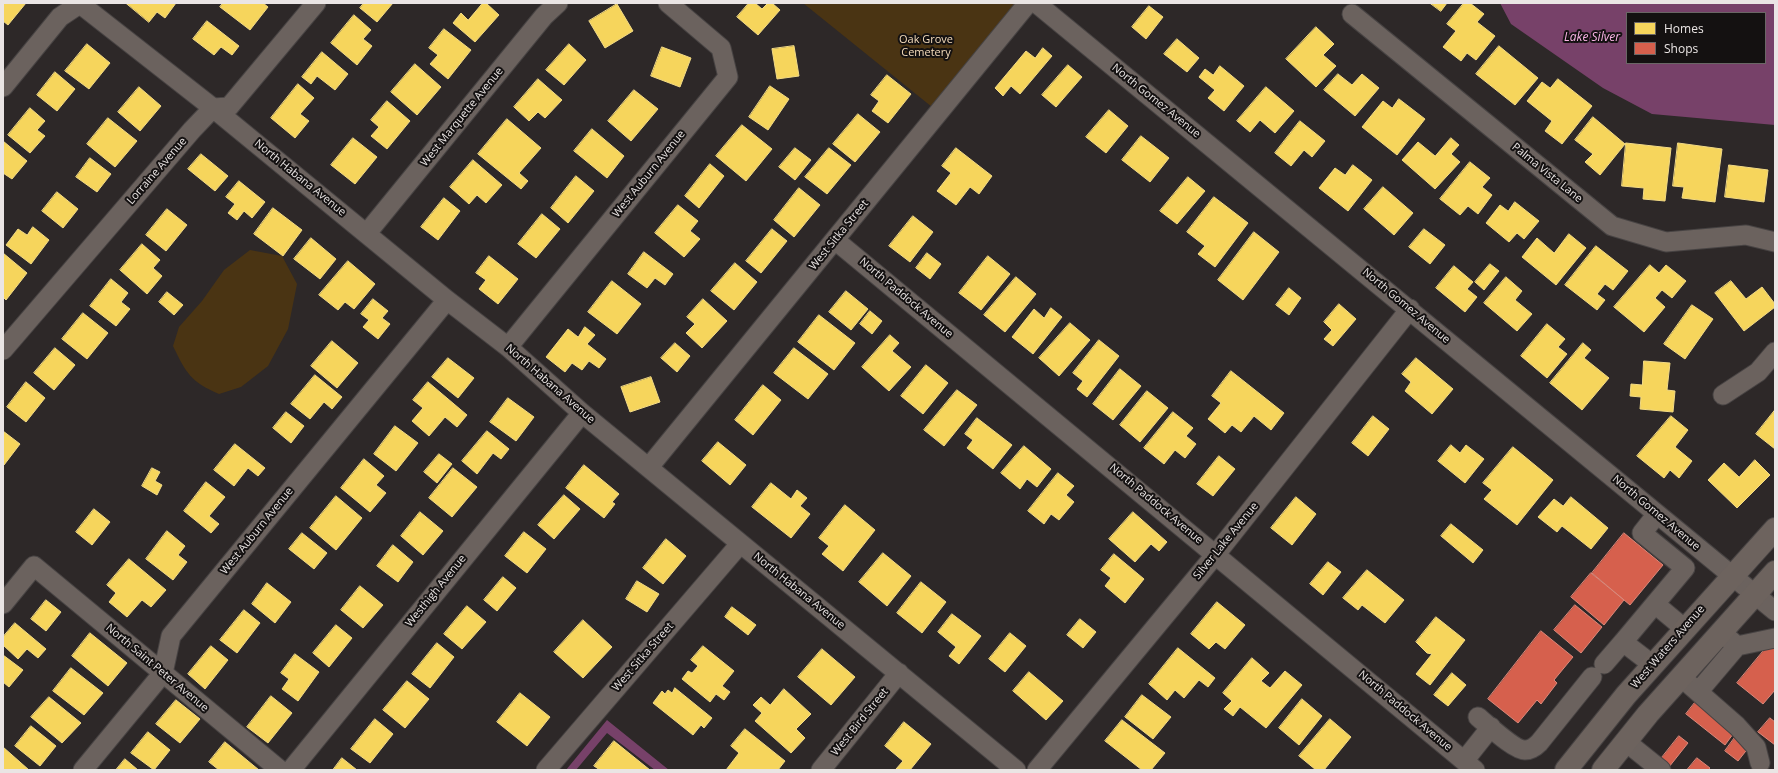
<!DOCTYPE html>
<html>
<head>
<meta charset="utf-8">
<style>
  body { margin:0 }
  #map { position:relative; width:1778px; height:773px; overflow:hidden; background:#2d2828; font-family:"Open Sans",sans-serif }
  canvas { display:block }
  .frame { position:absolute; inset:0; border:4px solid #eae5e4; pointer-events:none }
  .legend { position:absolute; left:1626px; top:12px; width:140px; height:52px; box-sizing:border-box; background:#141111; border:1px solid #6a6665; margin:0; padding:5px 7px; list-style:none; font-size:12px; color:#eae5e4 }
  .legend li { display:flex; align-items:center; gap:8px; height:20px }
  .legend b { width:20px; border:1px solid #6a6665 }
</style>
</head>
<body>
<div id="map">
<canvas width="1778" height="773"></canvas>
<div class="frame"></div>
<ul class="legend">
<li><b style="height:11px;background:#f6d55c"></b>Homes</li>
<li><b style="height:11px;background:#d6604d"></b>Shops</li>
</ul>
</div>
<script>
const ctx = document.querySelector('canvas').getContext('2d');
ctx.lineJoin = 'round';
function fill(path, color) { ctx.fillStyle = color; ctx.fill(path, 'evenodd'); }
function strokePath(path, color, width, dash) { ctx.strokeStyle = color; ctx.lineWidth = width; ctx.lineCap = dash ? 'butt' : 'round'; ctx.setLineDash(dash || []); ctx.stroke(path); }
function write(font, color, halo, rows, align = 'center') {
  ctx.font = font + ' "Open Sans",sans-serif'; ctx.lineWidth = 4; ctx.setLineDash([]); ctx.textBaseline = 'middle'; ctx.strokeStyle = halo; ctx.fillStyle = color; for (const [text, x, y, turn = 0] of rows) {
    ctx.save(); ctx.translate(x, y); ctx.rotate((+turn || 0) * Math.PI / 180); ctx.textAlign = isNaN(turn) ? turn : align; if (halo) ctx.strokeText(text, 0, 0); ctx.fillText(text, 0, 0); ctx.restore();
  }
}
fill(new Path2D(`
  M803,3H1016L932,107Z
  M250,250L282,256L297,284L288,329L268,366L241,387L219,394C191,382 186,373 173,346L179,327L202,301L224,270Z`), '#4a3413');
fill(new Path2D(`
  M1500,3H1775V125L1652,114L1603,88L1511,24ZM1627,13H1765V63H1627Z
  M607,720L669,770H655L607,733L576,770H566Z`), '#774169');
const homes = new Path2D(`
  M3,3H26L8,25L3,21Z
  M126,3H176L165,18L157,12L149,22Z
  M223,3H263L268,7L250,30L220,7Z
  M364,3H393L377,22L360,8Z
  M483,3H486L499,15L475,42L453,23L461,13L468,20Z
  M749,3H755L762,9L768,3H772L780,10L758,35L737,17Z
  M1430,3H1447L1441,11Z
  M1464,3H1470L1484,14L1477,22L1495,36L1476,60L1467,53L1461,61L1443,47L1456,31L1447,24Z
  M617,4L633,31L605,48L589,21Z
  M1149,6L1163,17L1146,39L1132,27Z
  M354,15L371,30L363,39L372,46L357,65L331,43Z
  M207,21L239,46L232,55L221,47L214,55L193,39Z
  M1316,27L1334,44L1323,55L1336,66L1316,87L1286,59Z
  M444,29L471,50L448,79L430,64L438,55L429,48Z
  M1177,39L1199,58L1187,72L1164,54Z
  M87,44L110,63L89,89L65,71Z
  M569,44L586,60L564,85L546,70Z
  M794,46L799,76L777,79L772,49Z
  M1499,46L1538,78L1515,105L1476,74Z
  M662,47L691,58L680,87L651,76Z
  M1043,48L1052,56L1020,94L1011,86L1003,96L995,88L1026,51L1035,58Z
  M322,52L348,74L335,90L317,76L311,84L302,77Z
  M415,64L441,87L417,115L391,92Z
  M1068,65L1082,77L1056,107L1042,95Z
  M1220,66L1244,86L1224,111L1208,98L1215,90L1199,77L1205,69L1213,75Z
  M55,72L75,89L57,111L37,95Z
  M1338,74L1352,85L1362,74L1379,88L1355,116L1324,90Z
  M887,75L911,94L888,123L872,111L879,101L871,95Z
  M538,79L562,100L545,118L538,112L529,121L514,107Z
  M1558,79L1592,106L1562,144L1545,131L1552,121L1527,101L1542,82L1550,88Z
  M298,84L314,98L300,114L309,121L295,138L271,118Z
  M770,86L789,99L768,130L749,117Z
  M139,87L161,106L140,131L118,112Z
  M1266,87L1294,111L1275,133L1260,120L1250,132L1237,121Z
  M634,90L658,109L631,141L608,121Z
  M1399,99L1425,119L1397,155L1362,127L1383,101L1392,108Z
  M387,101L410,121L387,149L371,136L379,127L371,120Z
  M30,108L45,121L37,130L45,136L30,153L8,135Z
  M1109,110L1128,126L1106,153L1086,137Z
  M858,114L880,132L855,162L833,144Z
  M1593,117L1625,144L1600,175L1585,162L1593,154L1575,140Z
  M108,118L137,141L115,167L87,144Z
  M507,119L541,148L519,173L528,181L521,189L478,154Z
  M1300,121L1325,141L1312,157L1304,150L1291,166L1275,153Z
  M742,125L772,149L746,181L716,156Z
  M592,129L624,156L607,178L574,151Z
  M1141,136L1169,158L1150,182L1122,160Z
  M353,138L377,157L355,184L331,165Z
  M1451,138L1459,145L1451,154L1460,162L1435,189L1402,160L1418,142L1435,156Z
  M3,141L27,161L12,179L3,173Z
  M1626,143L1671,148L1665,201L1643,199L1644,188L1622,186Z
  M1678,143L1722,149L1715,202L1682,198L1684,187L1673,186Z
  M795,148L811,160L795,180L779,167Z
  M829,148L851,165L827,194L805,177Z
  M956,148L992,176L979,194L970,187L956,205L937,191L951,173L942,166Z
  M201,154L228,176L215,191L188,169Z
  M90,158L111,174L97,192L76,177Z
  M473,160L502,185L486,203L477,195L469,204L450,187Z
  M1470,162L1490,178L1482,187L1492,195L1478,214L1468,206L1460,215L1440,199Z
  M710,164L724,176L699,208L685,196Z
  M1353,165L1372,180L1348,211L1319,188L1335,168L1345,175Z
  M1729,165L1768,170L1764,202L1725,197Z
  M576,176L594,191L568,223L551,208Z
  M1188,177L1205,191L1177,224L1160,211Z
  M239,181L265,202L252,218L244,211L237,220L228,213L235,204L226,197Z
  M1383,187L1413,213L1394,235L1364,209Z
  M799,188L820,205L794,237L774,220Z
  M57,192L78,209L63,228L42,211Z
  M1214,197L1248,223L1215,267L1198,254L1205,246L1187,232Z
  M444,198L460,211L438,240L421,227Z
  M1515,202L1539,221L1524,239L1517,233L1509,242L1486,223L1500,205L1508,211Z
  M678,205L698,221L690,231L700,239L684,257L655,233Z
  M273,208L302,230L283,256L254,234Z
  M167,209L187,225L166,251L146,235Z
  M542,214L560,229L536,258L518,244Z
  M913,216L933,232L910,262L889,246Z
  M33,227L49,240L31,264L6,245L18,229L27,235Z
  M772,229L787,241L761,273L746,261Z
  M1424,229L1445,245L1430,264L1409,247Z
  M1254,232L1279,252L1243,300L1218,280Z
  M1569,234L1586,248L1556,285L1522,257L1537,238L1554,253Z
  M311,238L336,259L320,279L294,259Z
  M142,244L160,260L153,268L162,276L147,294L120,270Z
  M1596,246L1628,271L1613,290L1605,284L1597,294L1605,300L1597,310L1565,285Z
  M644,252L673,274L665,285L655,278L647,288L628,274Z
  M3,253L27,273L6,300L3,297Z
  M927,253L941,264L930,279L916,268Z
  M489,256L518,279L498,304L479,289L486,280L476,273Z
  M988,256L1010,274L981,310L959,293Z
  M348,261L375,284L354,309L345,302L338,310L319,295Z
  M735,263L757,282L734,310L711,291Z
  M1490,264L1499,271L1484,290L1475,282Z
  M1650,265L1659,273L1666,265L1686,281L1672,298L1662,290L1655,298L1665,307L1644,332L1614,307Z
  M1454,266L1473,282L1467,289L1477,297L1465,312L1436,288Z
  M1016,277L1036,294L1005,332L984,315Z
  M1506,277L1522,291L1515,300L1532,314L1517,331L1484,303Z
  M111,279L128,293L121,302L130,309L116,326L90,306Z
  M612,281L641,304L617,334L588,312Z
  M1731,281L1746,299L1762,287L1775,304V307L1744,331L1715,293Z
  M1289,288L1301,298L1289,315L1276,305Z
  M846,291L868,309L851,330L829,312Z
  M167,292L183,305L174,315L159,302Z
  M373,299L388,311L382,318L390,324L378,339L363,327L369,320L361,314Z
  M703,299L727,321L702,348L686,333L695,324L687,317Z
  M1339,304L1356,319L1333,346L1324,339L1332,330L1324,322Z
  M1692,305L1713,319L1685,359L1664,344Z
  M1051,308L1062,317L1033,354L1012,337L1034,309L1044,318Z
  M870,311L882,321L872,334L860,324Z
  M83,313L108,333L87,359L62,339Z
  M819,315L855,343L834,370L798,342Z
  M1070,323L1090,340L1059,376L1039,358Z
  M1547,324L1565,339L1558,347L1567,354L1547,378L1521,356Z
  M585,327L595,335L587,344L606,359L599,368L589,361L582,370L572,363L565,372L546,357L568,329L578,337Z
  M890,335L899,343L892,351L911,367L889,391L862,367Z
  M1099,340L1119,356L1087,397L1077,389L1083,381L1073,373Z
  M332,341L358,363L337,388L311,366Z
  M675,343L690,356L677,372L661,358Z
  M1583,343L1591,350L1584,358L1609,378L1582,410L1550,383Z
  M55,348L75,365L54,390L34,373Z
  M794,348L828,374L808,399L774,373Z
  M448,358L474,378L458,398L432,377Z
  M1416,358L1453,389L1432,414L1405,391L1411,382L1402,374Z
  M1644,361L1670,363L1667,390L1675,391L1673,412L1640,409L1641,397L1630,396L1631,384L1642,385Z
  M926,365L948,383L923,414L901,396Z
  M1120,369L1141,386L1113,420L1093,404Z
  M1231,371L1284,413L1271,430L1254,416L1241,432L1232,425L1225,433L1208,419L1221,403L1212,396Z
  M315,375L342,397L332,409L324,402L310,419L291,404Z
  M651,377L660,402L630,412L621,387Z
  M26,382L45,398L26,422L7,407Z
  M428,382L467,415L457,427L445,417L429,436L412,421L423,408L413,400Z
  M763,385L781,400L753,435L735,420Z
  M957,390L977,405L944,446L924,430Z
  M1147,391L1168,408L1140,442L1120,425Z
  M508,398L534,417L516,441L490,422Z
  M1775,410V449L1756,434Z
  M286,412L304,426L291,443L273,428Z
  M1173,412L1193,428L1186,436L1196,444L1185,458L1175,450L1164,464L1144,448Z
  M1373,416L1389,429L1368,456L1352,443Z
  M1671,416L1688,430L1675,447L1692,461L1679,478L1670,470L1664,478L1637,456Z
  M977,418L1012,445L993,469L967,448L973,440L965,434Z
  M395,426L418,443L396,471L374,454Z
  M3,431L20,444L4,465H3Z
  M487,431L509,449L501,459L493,453L477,474L462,461Z
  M718,442L746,465L730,485L702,461Z
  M235,444L265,468L258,476L248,468L234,486L214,470Z
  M1451,445L1460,453L1466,445L1484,459L1465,483L1438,461Z
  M1024,446L1051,469L1037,487L1027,479L1020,489L1001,473Z
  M1513,447L1553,480L1517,525L1484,499L1492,490L1483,483Z
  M439,454L452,464L437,483L424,472Z
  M1219,456L1235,469L1213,496L1197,484Z
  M364,459L384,476L376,485L386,493L370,512L341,488Z
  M1755,460L1770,475L1737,508L1708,480L1724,463L1739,477Z
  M584,465L619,494L612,502L615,504L604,518L566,488Z
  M152,468L160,472L155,481L162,485L157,495L142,486Z
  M453,468L477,487L452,517L429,498Z
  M1058,473L1074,486L1066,495L1074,502L1059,520L1051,514L1044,524L1028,511Z
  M206,482L225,497L209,516L219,524L211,533L184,511Z
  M771,483L791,499L797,490L807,498L800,506L810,514L791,538L752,507Z
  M564,495L580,509L554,539L538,525Z
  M336,496L362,518L336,550L310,528Z
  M1296,497L1316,514L1292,545L1271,528Z
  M1571,497L1608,528L1591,549L1562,526L1557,532L1538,517L1554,499L1563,506Z
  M845,505L875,530L843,571L822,554L829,546L819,538Z
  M94,509L110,522L92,545L76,532Z
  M420,512L443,531L423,555L401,536Z
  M1133,512L1167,542L1159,551L1151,544L1135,562L1109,539Z
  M1451,524L1483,550L1473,563L1441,536Z
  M167,531L185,546L178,555L187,562L173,580L146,559Z
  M524,532L546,549L527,573L505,556Z
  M302,533L327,553L314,569L289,549Z
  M666,539L686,556L663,584L643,568Z
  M393,545L413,562L398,582L377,566Z
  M883,553L911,576L887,606L859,582Z
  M1114,554L1144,579L1125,603L1105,586L1111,578L1101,570Z
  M129,559L166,590L151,607L142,600L127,617L109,602L116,593L107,585Z
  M1328,562L1341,572L1323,595L1310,584Z
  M1367,570L1404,600L1385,623L1362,605L1358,610L1343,598Z
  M503,577L516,588L497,611L484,600Z
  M637,581L659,594L647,612L626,599Z
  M921,582L946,602L922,633L897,613Z
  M267,583L291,602L275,623L252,604Z
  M360,586L383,605L363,628L341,610Z
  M46,600L61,612L46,631L31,619Z
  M1217,602L1245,625L1225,649L1216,642L1209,649L1191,634Z
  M467,606L486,622L462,649L444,634Z
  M732,607L756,625L748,635L725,617Z
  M244,610L260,623L237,653L220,640Z
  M952,614L981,636L959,664L949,656L956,647L938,632Z
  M1436,617L1465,640L1430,685L1416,674L1432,654L1427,653L1416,642Z
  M1080,619L1096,632L1083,648L1067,635Z
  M583,620L612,647L583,678L554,652Z
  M15,623L46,649L38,658L27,649L18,659L3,645V637Z
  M336,625L352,638L329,667L313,653Z
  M90,633L127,663L108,686L72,656Z
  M1010,633L1026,646L1005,672L989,659Z
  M437,643L454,657L430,688L412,674Z
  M211,646L228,660L205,689L188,674Z
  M703,646L734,671L722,686L730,692L724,700L716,694L710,702L682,679L688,671L692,673L698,666L691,660Z
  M1178,648L1215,678L1208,687L1199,680L1184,698L1175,690L1167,700L1149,684Z
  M822,649L855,677L831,705L798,677Z
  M295,654L319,672L298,701L282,689L289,679L281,673Z
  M3,655L23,670L9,687L3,682Z
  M1252,658L1269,673L1261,681L1270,688L1285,671L1302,685L1266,728L1240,707L1233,716L1224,709L1232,701L1223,693Z
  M71,668L103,693L84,715L53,691Z
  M1029,672L1063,701L1046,720L1013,691Z
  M1452,673L1466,685L1448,706L1434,695Z
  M407,681L429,699L405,728L383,710Z
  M675,688L712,718L704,728L701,725L693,735L653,703L662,691L665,694L668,690L672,693Z
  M784,689L811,714L796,729L805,738L791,753L755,721L762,713L753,705L761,697L770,705Z
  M520,693L550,717L527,746L497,722Z
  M1142,695L1171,717L1153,739L1125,717Z
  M271,696L292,713L268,743L247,727Z
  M49,697L81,723L62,743L31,717Z
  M1302,699L1322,716L1299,745L1279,728Z
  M176,700L200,719L180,743L156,724Z
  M375,719L393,734L370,763L351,749Z
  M1330,719L1351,737L1324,770H1316L1299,756Z
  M1122,720L1165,753L1151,770H1142L1105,741Z
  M904,722L931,744L910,770L896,769L903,761L885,746Z
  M31,726L56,746L40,766L15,746Z
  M745,729L785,761L778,770H726L739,753L731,746Z
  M148,732L170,750L154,770L131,753Z
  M614,741L650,770H600L594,766Z
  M225,742L259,770H219L209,762Z
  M3,747L29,770H3Z
  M342,758L357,770H333Z
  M125,759L138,770H116Z`);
fill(homes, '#f6d55c');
strokePath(homes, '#f2da85', 1);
const shops = new Path2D(`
  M1624,533L1663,565L1630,605L1592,573Z
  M1591,573L1624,600L1604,625L1571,597Z
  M1575,605L1602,627L1581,653L1554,630Z
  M1541,631L1573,657L1554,680L1557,683L1541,704L1537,700L1518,723L1488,699Z
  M1770,643L1775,647V690L1763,704L1737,683Z
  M1697,700L1736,730L1725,745L1686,714Z
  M1770,718L1775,722V745L1758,732Z
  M1679,736L1688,743L1669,767L1660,760Z
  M1736,736L1749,747L1738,761L1725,751Z
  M1697,758L1710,768L1708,770H1687Z`);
fill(shops, '#d6604d');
strokePath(shops, '#dc887a', 1);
const minor = new Path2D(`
  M79,3L213,108L447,300L508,347L582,413L1016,770
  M1036,3L1775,611
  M1352,14L1612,226L1666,242L1746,235L1775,242
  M3,87L60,17L81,3
  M367,233L544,16L558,3
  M835,240L1475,770
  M508,347L728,77L721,48L668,3
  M3,350L192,130L213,108L229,107L316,3
  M1723,395L1758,372L1775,352
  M649,467L1028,3
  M3,604L34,566L280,770
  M1655,604L1685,629
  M1737,646L1775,638
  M1604,664L1623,642
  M1653,665L1623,642L1685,568L1642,533L1657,514
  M1681,677L1737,726L1756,747L1760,763
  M1698,692L1737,646L1721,632
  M1478,717C1488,725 1514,750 1525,750C1531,750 1535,747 1539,743L1592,677
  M1625,741L1661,770
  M1464,761L1491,727
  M83,770L163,673L171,636L447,300
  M291,770L582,413
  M546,770L740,544
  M821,770L899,673
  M1037,770L1216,554L1410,309`);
const major = new Path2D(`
  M1566,770L1626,695L1775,529
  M1603,770L1648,714L1775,572`);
strokePath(minor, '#474343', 21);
strokePath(major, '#474343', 24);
strokePath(minor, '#6b625e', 19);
strokePath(major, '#6d635e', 22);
write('11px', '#f6ddbc', '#141111', [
  ["Oak Grove",926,40],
  ["Cemetery",926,53]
]);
write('11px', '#eae5e4', '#141111', [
  ["North Gomez Avenue",1156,101,39],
  ["West Marquette Avenue",462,117,-51],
  ["Lorraine Avenue",157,171,-49],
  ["Palma Vista Lane",1547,173,39],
  ["West Auburn Avenue",649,174,-51],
  ["North Habana Avenue",300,178,39],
  ["West Sitka Street",839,235,-51],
  ["North Paddock Avenue",906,298,40],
  ["North Gomez Avenue",1406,306,40],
  ["North Habana Avenue",550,384,41],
  ["North Paddock Avenue",1156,504,40],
  ["North Gomez Avenue",1656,513,40],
  ["West Auburn Avenue",257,531,-51],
  ["Silver Lake Avenue",1226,541,-51],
  ["Westhigh Avenue",436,591,-51],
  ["North Habana Avenue",799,591,39],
  ["West Waters Avenue",1668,647,-49],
  ["West Sitka Street",643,657,-49],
  ["North Saint Peter Avenue",157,668,40],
  ["North Paddock Avenue",1405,711,40],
  ["West Bird Street",860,722,-51]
]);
write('italic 12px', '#fab4e6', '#141111', [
  ["Lake Silver",1592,38]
]);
</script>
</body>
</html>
